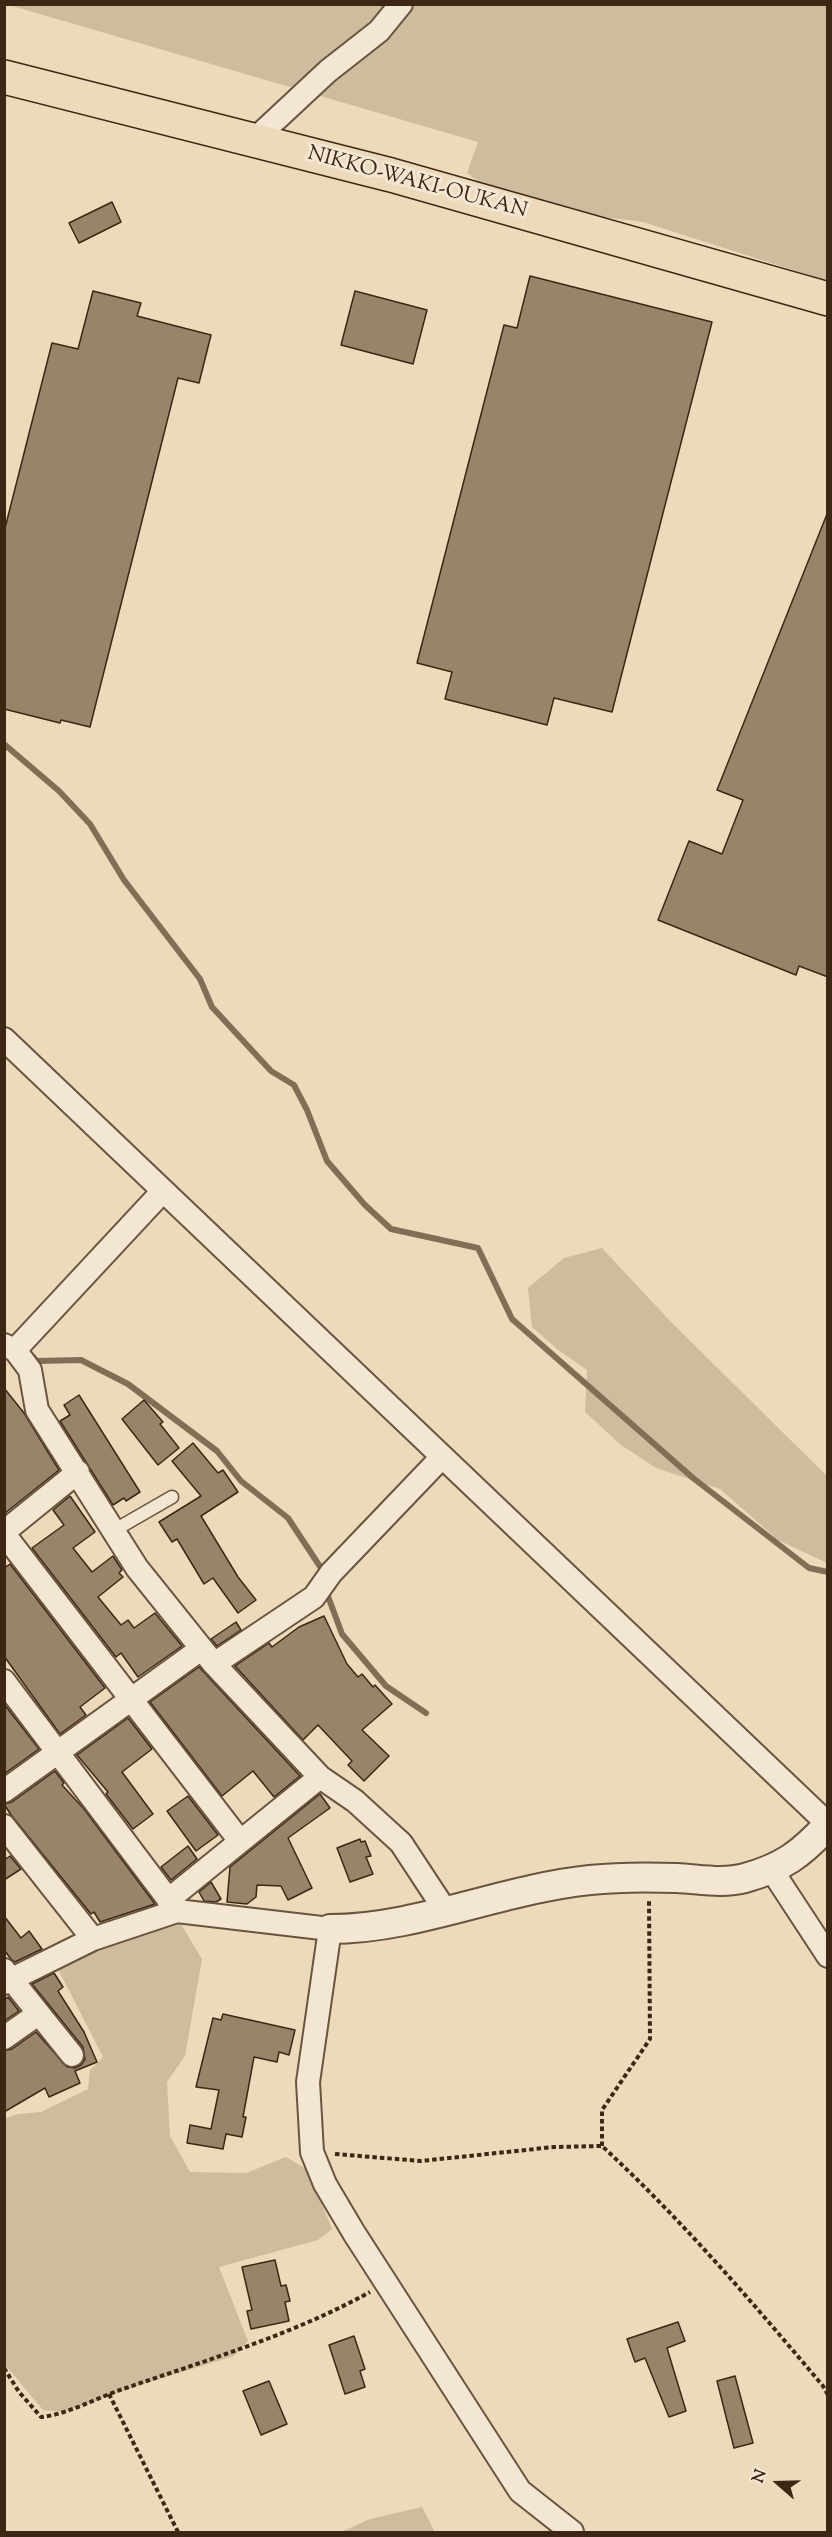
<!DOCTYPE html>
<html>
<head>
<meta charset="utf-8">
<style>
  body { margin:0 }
  #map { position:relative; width:832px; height:2537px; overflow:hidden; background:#ecdabb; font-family:"Sorts Mill Goudy",serif }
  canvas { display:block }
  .frame { position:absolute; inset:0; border:6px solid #3d2714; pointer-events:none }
  .north { position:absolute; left:748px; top:2453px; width:60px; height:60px; -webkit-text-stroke:4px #f3e7d3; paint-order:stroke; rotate:290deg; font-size:16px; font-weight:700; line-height:24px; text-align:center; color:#3d2714 }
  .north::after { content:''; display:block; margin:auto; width:21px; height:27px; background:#3d2714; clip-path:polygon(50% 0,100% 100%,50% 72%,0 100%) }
</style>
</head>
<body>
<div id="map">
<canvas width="832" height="2537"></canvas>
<div class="frame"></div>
<div class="north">N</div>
</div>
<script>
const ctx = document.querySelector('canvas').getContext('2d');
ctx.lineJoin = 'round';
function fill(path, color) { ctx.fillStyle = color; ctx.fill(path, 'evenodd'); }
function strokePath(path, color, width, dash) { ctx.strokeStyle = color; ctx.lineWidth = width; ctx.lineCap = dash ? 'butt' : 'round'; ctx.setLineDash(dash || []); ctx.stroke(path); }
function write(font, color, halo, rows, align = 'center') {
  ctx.font = font + ' "Sorts Mill Goudy",serif'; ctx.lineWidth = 6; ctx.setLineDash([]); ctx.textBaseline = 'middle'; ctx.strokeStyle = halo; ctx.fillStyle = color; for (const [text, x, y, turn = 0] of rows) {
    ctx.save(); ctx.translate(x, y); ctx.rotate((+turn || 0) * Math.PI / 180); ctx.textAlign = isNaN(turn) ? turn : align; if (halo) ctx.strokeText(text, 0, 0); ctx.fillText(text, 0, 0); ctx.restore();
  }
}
fill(new Path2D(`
  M9,5H827V281L643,222L596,216L493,192L467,173L478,142Z
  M602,1248L672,1323L827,1476V1563L778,1540L720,1489L656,1468L621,1445L585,1412L587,1370L557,1349L532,1327L528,1288L564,1258Z
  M179,1921L202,1959L185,2056L167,2082L170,2136L190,2172L246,2173L286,2157L308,2170L332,2229L318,2240L219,2267L248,2341L234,2356L143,2384L65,2412L43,2410L7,2367H5V2118L18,2114L41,2112L88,2089L90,2070L103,2057L58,1969L105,1942Z
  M422,2507L435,2532H341L370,2519Z`), '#cebc9f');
strokePath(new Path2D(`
  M4,744L59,791L90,824L124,880L200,979L212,1007L271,1071L294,1085L307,1110L327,1161L365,1205L391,1229L478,1248L512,1319L693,1478L809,1568L828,1572
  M32,1356L37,1361L81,1360L128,1384L217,1451L241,1481L288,1518L321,1568
  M326,1591L342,1634L386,1686L426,1713`), '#826e56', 6);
const building = new Path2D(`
  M112,202L121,222L79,243L69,223Z
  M530,276L712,322L612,712L554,698L547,725L445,699L452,672L417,663L504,325L517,328Z
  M93,291L141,303L137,316L211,335L199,383L178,378L90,727L61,720L60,723L4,709V532L52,343L78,349Z
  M355,291L427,310L413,364L341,345Z
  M827,514L828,515V977L799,966L796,975L658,920L689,841L722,854L743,800L717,790Z
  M4,1388L24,1413L59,1470L4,1514Z
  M79,1395L140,1492L126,1501L124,1498L113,1505L60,1421L70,1415L64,1405Z
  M144,1400L163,1422L160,1424L179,1448L158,1465L122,1419Z
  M193,1443L218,1473L223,1470L238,1492L201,1516L238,1577L256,1600L238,1613L213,1578L204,1584L177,1539L172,1542L159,1522L201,1496L172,1461Z
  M70,1496L95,1532L73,1548L92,1572L113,1556L122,1570L119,1573L123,1577L98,1597L121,1625L128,1620L134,1628L155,1613L182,1646L138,1677L121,1653L116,1657L32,1548L64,1525L53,1510Z
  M10,1564L105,1688L80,1707L86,1715L60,1734L4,1656V1568Z
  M324,1616L347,1664L358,1677L362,1674L373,1687L375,1685L392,1704L362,1730L389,1756L364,1781L348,1765L352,1761L318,1725L303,1740L235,1666L269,1643L272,1647L299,1627Z
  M236,1622L241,1630L217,1646L211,1639Z
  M199,1667L300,1776L274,1797L253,1771L222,1796L150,1702Z
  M4,1704L39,1749L4,1774Z
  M128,1718L152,1749L122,1772L153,1814L133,1829L106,1794L108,1792L77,1755Z
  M55,1771L64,1783L62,1785L84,1809L155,1904L100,1922L94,1912L91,1914L11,1815L4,1804L12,1802Z
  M320,1794L330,1808L288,1838L312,1888L288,1900L281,1886L257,1885L256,1897L247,1904L227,1902L230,1867Z
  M188,1796L218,1835L196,1851L167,1811Z
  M360,1839L361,1842L365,1841L371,1856L366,1857L373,1874L350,1882L337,1848Z
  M188,1846L197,1859L171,1880L161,1867Z
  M10,1856L21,1869L4,1880V1860Z
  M211,1882L221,1899L216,1902L204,1901L199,1892Z
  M4,1916L21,1938L29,1931L42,1949L15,1962L11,1959L4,1950Z
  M54,1973L63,1987L58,1991L84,2032L97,2062L75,2071L80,2083L49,2097L45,2088L4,2112V2051L12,2049L36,2032L67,2067L75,2068L81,2065L85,2059L83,2047L32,1984Z
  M8,1997L19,2011L4,2021V2000Z
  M223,2014L295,2030L289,2055L279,2052L277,2062L254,2057L243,2117H246L242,2137L226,2134L223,2149L187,2143L190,2125L211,2129L219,2090L196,2087L213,2018L221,2020Z
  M275,2260L281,2286L286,2285L290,2301L285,2302L289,2321L251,2329L247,2311L252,2310L242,2267Z
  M678,2322L685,2341L667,2348L686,2411L669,2417L645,2358L635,2362L627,2339Z
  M354,2336L365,2369L360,2371L365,2387L345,2394L329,2345Z
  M735,2376L753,2443L734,2448L717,2381Z
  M269,2381L287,2424L261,2435L243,2391Z`);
fill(building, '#98846b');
strokePath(building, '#3d2714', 1.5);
const service = new Path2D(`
  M113,1531L172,1497`);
const minor = new Path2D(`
  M254,140L328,71L379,31L401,4
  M4,1039L828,1824
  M4,1345L15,1350L30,1370L37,1410L137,1568L214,1664L320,1777L355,1801L401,1843L445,1910
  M15,1350L163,1191
  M4,1532L78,1472
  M4,1534L240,1841
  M214,1664L314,1597L331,1573L442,1457
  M4,1681L177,1911
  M4,1791L201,1649
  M4,1826L93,1939
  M771,1869L828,1956
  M168,1900L320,1777
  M4,1970L72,2055
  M4,1983L93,1939L177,1911L330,1929L308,2082L312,2152L325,2184L354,2233L520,2491L572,2532
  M4,2038L38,2014`);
const tertiary = new Path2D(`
  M330,1929C417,1929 502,1889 590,1880C618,1877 649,1877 677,1878C699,1879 723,1884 745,1878C784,1867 801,1854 828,1825`);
const trunk = new Path2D(`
  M4,77L391,175L828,299`);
strokePath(service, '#69543e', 15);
strokePath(minor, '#69543e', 26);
strokePath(tertiary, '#69543e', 32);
strokePath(trunk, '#3d2714', 36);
strokePath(new Path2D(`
  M602,2146V2110L650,2039L649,1900
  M335,2154L421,2161L554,2147L602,2146C682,2220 753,2303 823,2386L828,2395
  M4,2368L19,2392L41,2417C69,2414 96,2398 123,2389C207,2360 292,2335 370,2292
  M109,2394L178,2532`), '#3d2714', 4, [4.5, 3]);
strokePath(service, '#f3e7d3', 12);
strokePath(minor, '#f3e7d3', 22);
strokePath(tertiary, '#f3e7d3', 28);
strokePath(trunk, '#ecdabb', 33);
write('21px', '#3d2714', '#f3e7d3', [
  ["NIKKO-WAKI-OUKAN",417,184,15]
]);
</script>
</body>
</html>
